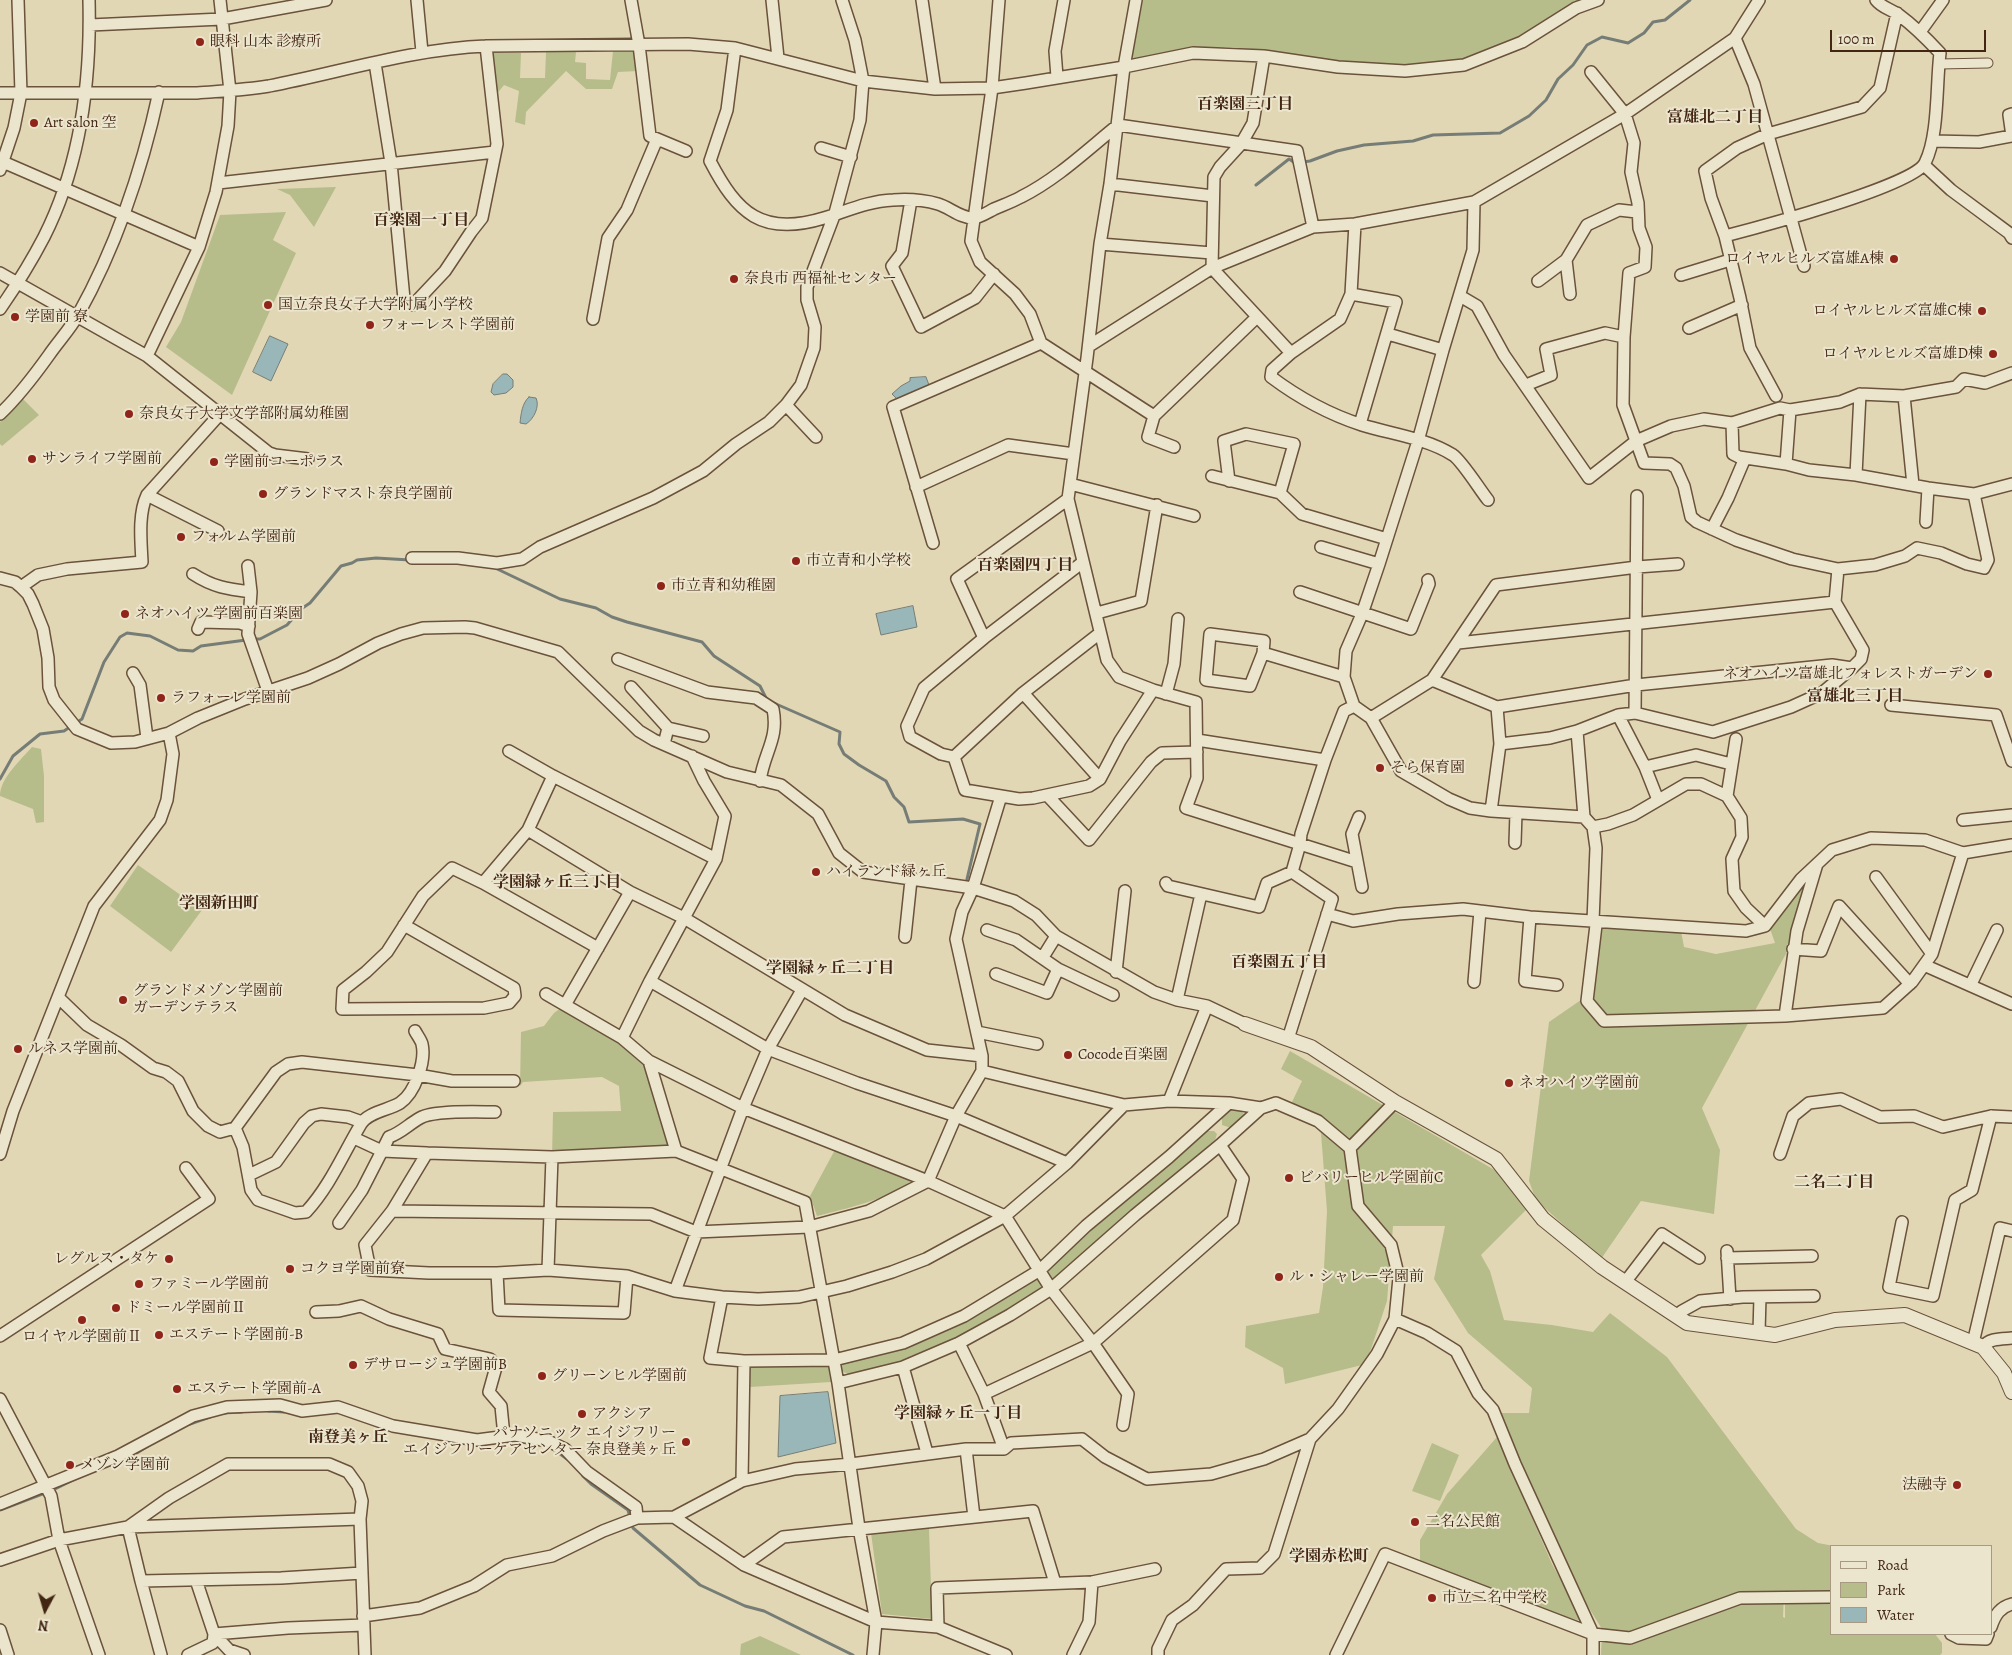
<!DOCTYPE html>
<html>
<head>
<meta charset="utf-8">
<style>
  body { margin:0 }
  #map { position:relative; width:2012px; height:1655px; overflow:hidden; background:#e2d7b4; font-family:Alegreya,serif }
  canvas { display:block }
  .legend { position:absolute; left:1830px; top:1545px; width:162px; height:90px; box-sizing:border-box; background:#ece5ce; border:1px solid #a89983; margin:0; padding:6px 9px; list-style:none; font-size:15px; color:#422613 }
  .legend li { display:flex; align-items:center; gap:10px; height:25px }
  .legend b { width:25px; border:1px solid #a89983 }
  .north { position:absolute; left:20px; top:1585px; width:50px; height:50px; -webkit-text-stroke:4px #ece5ce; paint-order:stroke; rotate:186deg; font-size:14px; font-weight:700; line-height:20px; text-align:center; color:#422613 }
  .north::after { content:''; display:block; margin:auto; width:18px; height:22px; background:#422613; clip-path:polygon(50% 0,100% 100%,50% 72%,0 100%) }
  .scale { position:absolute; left:1830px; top:30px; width:156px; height:22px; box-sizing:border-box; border:2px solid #422613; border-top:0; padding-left:6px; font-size:15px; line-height:18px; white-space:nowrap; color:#422613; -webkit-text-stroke:4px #ece5ce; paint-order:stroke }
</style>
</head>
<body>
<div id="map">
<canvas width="2012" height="1655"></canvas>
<ul class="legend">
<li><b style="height:6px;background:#ece5ce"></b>Road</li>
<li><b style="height:14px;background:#b6bd8b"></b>Park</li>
<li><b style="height:14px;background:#99b7b8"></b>Water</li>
</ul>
<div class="north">N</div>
<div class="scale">100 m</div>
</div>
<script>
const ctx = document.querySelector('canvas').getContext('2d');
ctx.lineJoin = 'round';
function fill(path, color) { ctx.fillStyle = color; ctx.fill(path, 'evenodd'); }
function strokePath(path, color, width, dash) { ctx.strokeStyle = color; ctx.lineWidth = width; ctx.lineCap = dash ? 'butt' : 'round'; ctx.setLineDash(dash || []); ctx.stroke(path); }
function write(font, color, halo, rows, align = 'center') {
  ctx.font = font + ' Alegreya,"Noto Serif JP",serif'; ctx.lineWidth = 4; ctx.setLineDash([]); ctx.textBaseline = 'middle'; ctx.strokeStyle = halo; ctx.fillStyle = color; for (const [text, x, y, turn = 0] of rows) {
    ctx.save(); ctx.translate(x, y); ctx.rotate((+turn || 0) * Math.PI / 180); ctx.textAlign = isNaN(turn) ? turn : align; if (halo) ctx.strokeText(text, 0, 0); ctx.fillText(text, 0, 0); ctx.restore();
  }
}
fill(new Path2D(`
  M1143,0H1589L1564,11L1497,50L1470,60L1386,67L1346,64L1234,47L1193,48L1135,59L1132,57Z
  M633,50L636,51L638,71L618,72L612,89H586L566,71L526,112L525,125L515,122L519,91L504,85L496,95L490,58L494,53H521L520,78H545L546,52H576L575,62L586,63V79L610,80L613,51Z
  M336,187L314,227L290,195L277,189Z
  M286,212L273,240L296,253L232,395L166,347L181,322L220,215Z
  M23,399L39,415L2,446L0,444V422Z
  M32,747L41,749L44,776V822L36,823L33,809L0,796C0,778 21,760 32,747Z
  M138,865L202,910L171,952L110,906Z
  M1814,865L1788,950L1702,1108L1720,1150L1714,1214L1641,1201L1601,1259L1536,1200L1529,1181L1549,1022L1591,993L1599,928L1681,931L1684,947L1716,954L1775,943L1769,926Z
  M565,1005L649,1061L676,1151L552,1157L553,1112L621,1111L619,1086L602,1077L523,1082L520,1086L521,1032L544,1026L554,1013Z
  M1290,1051L1498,1172L1526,1210L1481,1255L1490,1271L1504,1320L1552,1325L1593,1332L1610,1313L1667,1357L1796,1529L1818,1543L1834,1546H1831V1593H1784L1783,1617L1785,1618V1602L1831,1603V1634H1935L1942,1643V1653L1940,1655H1601L1602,1629L1564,1568L1498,1413H1529L1532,1388L1468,1333L1434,1279L1445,1226H1393L1387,1301L1366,1364L1285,1384L1283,1368L1245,1347L1246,1326L1319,1313L1323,1287L1327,1211L1321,1133L1292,1102L1302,1081L1281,1069Z
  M1233,1108L1239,1109L1244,1114V1119L1231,1128L1222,1125V1118Z
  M1206,1131H1214L1217,1134L1215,1140L1053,1279L1048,1274V1268Z
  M837,1146L912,1180C891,1199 844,1209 817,1216L810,1196Z
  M1037,1277L1043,1284V1289L1009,1312L959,1338L903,1363L849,1374L840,1371V1365L845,1361C878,1352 913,1345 945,1331C977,1317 1007,1296 1037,1277Z
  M825,1363L830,1368L831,1382L750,1387L748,1371L754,1365Z
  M1497,1437L1552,1564L1584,1622L1536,1608L1420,1562V1540L1447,1494Z
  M1432,1443L1459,1455L1440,1501L1412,1491Z
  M929,1528L932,1619L882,1614L871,1533Z
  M760,1636L801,1655H740L741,1644Z`), '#b6bd8b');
const water = new Path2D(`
  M270,336L288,344L271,381L253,372Z
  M503,374H507L513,380V387L506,393L494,395L491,392L493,384Z
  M926,377L929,385L897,399L892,394L901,386L910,381V378Z
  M529,397L536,398C540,406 534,419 526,424L520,423C521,414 522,403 529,397Z
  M913,606L917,627L881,635L876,614Z
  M828,1392L836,1443L778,1457L780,1396Z`);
fill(water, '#99b7b8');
strokePath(water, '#767d76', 1);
strokePath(new Path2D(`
  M1256,185L1289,159L1295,163L1310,161L1337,151L1364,145L1413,141L1433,135L1500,133L1529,116L1546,100L1558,79L1573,65L1587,45L1602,37L1628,43L1644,33L1653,22L1665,20L1690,0
  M493,567L560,599L596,608L612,617L627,622L702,642L714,656L760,686L767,700L840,732L839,744L844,754L859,765L886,781L894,797L904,807L909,822L963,819L980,824L967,879
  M252,639H260L287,625L301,609L310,603L341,566L352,563L357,560L376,558L410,560
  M0,779L13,756L40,734L64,731L82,719L104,662L120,637L127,633L150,636L178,650L193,651L201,646L246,640
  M268,1411L284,1412
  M223,1413L242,1412
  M190,1424L210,1417
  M462,1443L478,1445
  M552,1448L567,1459
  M106,1466L121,1463L151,1444
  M583,1476L591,1484L628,1510L630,1517
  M51,1491L77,1478
  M0,1510L45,1493
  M631,1523L633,1528L700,1585L745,1606L764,1611L853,1655`), '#767d76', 3);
const pedestrian = new Path2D(`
  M1939,64L1988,63`);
const minor = new Path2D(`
  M417,0L422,52
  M631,0L639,45L650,136L686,151
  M772,0L778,58
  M922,0L935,89
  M999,0L992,88L971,241L980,262L1015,294L1030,314L1041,343L1154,416L1257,317
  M1136,0L1124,67L1110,184L1100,244L1087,358L1068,499L1107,660L1119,677L1153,690L1196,702L1197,778L1186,808L1300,844L1292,872L1332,899L1288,1039
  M90,25L222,19L326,0
  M1920,32L1943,0
  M1735,38L1754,84L1804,266
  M735,48L727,110L710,161C737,213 762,237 824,218C847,211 868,201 893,200C907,199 924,200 938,204C949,207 960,218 973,218C979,218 988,212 994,209C1003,205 1012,202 1021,197C1057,179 1087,150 1118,125L1297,151L1313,227
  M1264,56L1253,123L1241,144L1220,167L1214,177L1212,268L1291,353
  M375,63L391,163L404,299L413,305L445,271L471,232L482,218L497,144L486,46
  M1591,72L1625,114L1634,143L1631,172L1638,203L1639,228L1646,247L1645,267L1629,273L1624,337L1623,405L1644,463L1670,464L1676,468L1684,486L1691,517L1697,522L1736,540L1792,559L1838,569L1875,565L1905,556L1917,548L1941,553L1967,564L1984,568L1988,560L1974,494
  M1057,77L1055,51L1064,0
  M0,93H197C221,91 245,90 269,86C341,72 412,49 486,46L688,44L735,48L863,81L935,89L992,88L1026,83L1124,67L1193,53L1264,56L1338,67L1405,71L1464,65L1522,42L1576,8L1598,0
  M1932,141L1979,142L2012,136L2009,115L2012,114
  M821,148L851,157
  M3,162L199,247
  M1924,165L1951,190L2009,233L2012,238
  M0,170L14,128L21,93L18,0
  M218,183L495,152
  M1110,184L1213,196
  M911,200L902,253L892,266L921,327L975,298L994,274
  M1474,202L1473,250L1443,350L1418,441L1379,564L1362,614L1346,651L1344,677L1354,706L1371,718L1401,771L1449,799L1470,808L1491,811L1584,817
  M1355,224L1351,294L1340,319L1291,353L1272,370L1271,377C1299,398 1328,414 1362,425C1391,434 1426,438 1453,455C1462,461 1480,490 1488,500
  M1725,236C1756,228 1913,186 1925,163C1939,135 1936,85 1940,53C1927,39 1914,26 1899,15C1891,9 1882,8 1876,0
  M1100,244L1212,253
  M1566,260L1570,294
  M0,273L147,356L269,453L275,455L308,459
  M1681,275L1730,260
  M1538,281L1566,260L1587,225L1619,210L1637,212
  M1351,294L1396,302L1360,424
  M1460,296L1477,306L1504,355L1589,478L1636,441L1671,426L1704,419L1732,423L1780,408L1790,410L1840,402L1860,394L1904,396L1956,387L1964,379L1985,383L2012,373
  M0,309C16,286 31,262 44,237C81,164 91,81 89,0
  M593,319L608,238L627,210L657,139
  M1689,328L1742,305
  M1388,334L1443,350
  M1089,346L1212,268L1313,227L1355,224L1474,202L1625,114L1735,38L1759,0
  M147,356L199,247L216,192L228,126L230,91L220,0
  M1526,385L1551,375L1546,349L1605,333L1624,337
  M1776,396L1750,348L1740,298L1725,236L1711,198L1705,171L1737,148L1768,134L1862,107L1880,88L1897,13
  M1904,396L1913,485
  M786,405L816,437
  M0,414C19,396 34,376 49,355C58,342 70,329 78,315C117,245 142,170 159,92
  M1154,416L1148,437L1174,447
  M1732,423L1733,454L1739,457L1786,464L1809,470L1856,475L1928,488L1974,494L2012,484
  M1786,464L1790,410
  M1856,475L1860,394
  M1212,476L1280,493L1302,514L1387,539
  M1229,481L1224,441L1246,434L1294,444L1280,493
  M1070,484L1194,516
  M916,487L1008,445L1074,454
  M147,495L218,531
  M1926,522L1928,488
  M1712,529L1728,498L1745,458
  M933,543L893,407L1041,343
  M1321,547L1379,564
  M412,558H458L497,563L522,559L540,547L653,498L703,471L736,444L769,422L786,405L801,385L814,348L815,327L807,300V287L835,213L860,120L863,81L855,40L842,0
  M1083,562L984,638L924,688L907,726L910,737L941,754L954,757L965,790L1019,799L1033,798L1089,786L1100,779L1120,741L1153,690
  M248,566L251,592
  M193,574C213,587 227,589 251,592L248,634L268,691
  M0,578L15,582L21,587L28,594L33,604L43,629L48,658L49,687L54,700L77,729L111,743L135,742L169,733L198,718L245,699L308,678L339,664L378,643L401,634L423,628L465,627L475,628L558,652L639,731L654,740L727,772L781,785L818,814L839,853L863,872L973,888L1014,901L1036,915L1056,936L1154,992L1177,1000L1207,1006L1245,1024
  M21,587L38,575L67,569L142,562C141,541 138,514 147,495L220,414
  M1300,592L1411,629L1429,584L1428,580
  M1097,613L1141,601L1157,505
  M198,629L201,622L240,623L249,626
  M984,638L957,579L1068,499
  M1458,643L1835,602
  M1263,653L1250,686L1206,680L1210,634L1264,641L1263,653L1344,677
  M618,659L707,692L756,698L773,709C779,739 764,752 760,781
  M133,673L140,685L147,738
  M1432,680L1497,707L1636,685L1832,665L1852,668L1861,659L1863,650L1835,602L1838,569
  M631,687L668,728L664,744
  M1023,693L1100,779
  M1166,694L1174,664L1178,619
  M1891,705L1996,715L2012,761
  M1635,713L1637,496
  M1618,715L1645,767L1658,800
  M1371,718L1432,680L1496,585L1637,567L1678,564
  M668,728L703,736
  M1577,731L1584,817L1593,827L1596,848L1593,921L1596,925L1587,1001L1604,1021L1785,1016L1883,1008L1912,982L1932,954L1963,853
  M1197,740L1325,760L1344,711L1354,706
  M1500,744L1550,738L1577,731L1618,715L1635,713L1713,732L1791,707L1822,693L1852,668
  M509,751L553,776L716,859
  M954,757L1023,693L1100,633
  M1325,760L1301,834L1300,844L1357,862
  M1645,767L1696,755L1731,764
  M553,776L528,830L483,883L598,948
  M1047,795L1089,840L1151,762L1162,753L1197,752
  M1727,796L1736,739
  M1491,811L1500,744L1497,707
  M1359,817L1352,834L1362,887
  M1963,820L2012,815
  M1593,827L1608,824L1633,815L1686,784H1701L1727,796L1741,818L1742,837L1732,859L1734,891L1746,908L1765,926
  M528,830L630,892L684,918L845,1015L927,1050L982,1056
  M1515,843L1516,813
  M1876,877L1932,954
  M1166,883L1168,886L1259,907L1267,883L1292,872
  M1327,914L1353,921L1398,914L1463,909L1530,917L1746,931L1765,926L1801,879L1832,850L1871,838L1925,840L1963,853L2012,845
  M1530,917L1525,981L1557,985
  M404,925L514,988L515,996L509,1003L484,1008L342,1009L343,990L366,972L387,952L423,896L452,868L483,883
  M987,930L1016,940L1058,969L1113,995
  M905,937L911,880
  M1793,949L1821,951L1839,906L1910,984
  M1043,957L1056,936
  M1924,965L2012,1004
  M1116,972L1125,891
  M996,974L1047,993L1058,969
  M650,981L768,1049L857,1083L956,1116L1067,1163
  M1474,982L1480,911
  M1971,984L1997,930
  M546,994L622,1038L649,1061L743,1108L928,1181L1005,1216L1051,1289L1093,1343L1128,1394L1123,1425
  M59,998L87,1025L121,1045L153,1068L166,1072L178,1081L193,1111L208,1126L220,1132L235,1128L276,1072L288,1064L302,1062L418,1075L452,1081H514
  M1177,1000L1201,894
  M565,1005L630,892
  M1785,1016L1797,931L1817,864
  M977,1032L1037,1044
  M622,1038L650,981L716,859L725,816L704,781L692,756
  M649,1061L676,1151
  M982,1071L1124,1105L1169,1101L1229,1103L1261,1108
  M1169,1101L1207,1006
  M235,1128L243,1147L251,1190L258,1200L295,1213L306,1212C330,1186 343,1154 361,1124C368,1112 389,1110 400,1103C415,1093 426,1061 422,1044C421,1040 417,1035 415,1031
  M354,1138L382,1151L389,1137C401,1133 409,1124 420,1118C434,1110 478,1112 495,1112
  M1350,1148L1395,1102
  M0,1154L13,1111L94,906L160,820L167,800L173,754L169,733
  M1780,1154L1793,1116L1809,1103L1841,1099L1880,1117L1914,1116L1943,1127L1991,1116L2012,1117
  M249,1175L276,1162L304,1123L312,1116L321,1114L348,1117L362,1122
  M392,1211L651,1214L696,1232L809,1227L869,1211L928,1181L956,1116L982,1071V1056L956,939L962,912L973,888L1001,796
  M1902,1222L1889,1287L1933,1296L1955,1200L1972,1190L1991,1116
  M339,1223L362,1190L382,1151L427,1153
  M1727,1251L1730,1299
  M1727,1258L1812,1256
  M548,1270L552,1157
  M497,1273L499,1310L624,1313L627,1276
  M1626,1281L1662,1234L1699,1258
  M675,1291L743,1108L768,1049L802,990
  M722,1297L710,1358L744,1361L834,1360L903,1343L964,1316L1040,1270L1086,1226L1169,1157L1229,1103
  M316,1312L339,1311L361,1306L389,1319L438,1334L445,1349L490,1359L496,1367L489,1392L501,1406L504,1436
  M1677,1316L1682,1311L1700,1301L1743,1297L1814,1296
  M1395,1319L1427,1333L1456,1351L1478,1393L1493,1410L1515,1464L1593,1634V1655
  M1759,1332L1760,1297
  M0,1336L209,1199L186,1168
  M959,1343L984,1394L1004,1449
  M1973,1343L2000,1228L2012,1231
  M1983,1347C1989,1338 2002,1339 2012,1338
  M903,1367L927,1453
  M984,1394L1093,1343L1233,1220L1243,1179L1220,1145
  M0,1399L51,1496L59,1540L99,1655
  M966,1449L974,1517
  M742,1481L744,1361
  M0,1504L118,1456L193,1416L227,1407L280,1405L302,1411L338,1407L393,1426L477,1440L515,1435L548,1441L565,1449L587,1472L636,1507L637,1518
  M674,1517L744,1565L876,1622L938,1627L1006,1655
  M0,1560L59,1540L128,1527L360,1519
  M744,1565L783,1537L1033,1511L1055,1583
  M196,1580L214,1634L229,1650L244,1655
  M141,1581L281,1578L362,1573
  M363,1616L420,1608L474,1586L507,1565L552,1556L603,1531L637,1518L674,1517L742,1481L795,1469L851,1464L966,1449H1004L1011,1443L1082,1439L1105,1457L1147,1479L1211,1474L1264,1459L1310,1439L1338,1409L1377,1354L1395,1319L1399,1278L1391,1245L1358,1206L1350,1148L1318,1121L1276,1103L1261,1108L1220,1145L1135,1215L1051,1289L1010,1315L959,1343L903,1367L838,1383
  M938,1627L937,1588L1092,1582L1155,1569
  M1991,1627C1995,1615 2000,1607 2012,1604
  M0,1630L8,1655
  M1951,1634L1959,1638L1986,1639L1988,1634
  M161,1655L141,1581L128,1527L169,1498L228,1464H329L348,1472L358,1486L362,1501L360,1519L365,1655
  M188,1655L213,1643L214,1634L288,1628L364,1625
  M873,1655L876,1622L859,1528L838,1383L805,1202L676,1151L552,1157L427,1153L392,1211L365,1245L370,1270L429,1273H497L548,1270L627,1276L675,1291L722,1297L758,1299L799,1297L847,1286L892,1272L926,1259L1005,1216L1067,1163L1124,1105
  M1073,1655L1089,1622L1092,1582
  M1158,1655V1649L1172,1620L1193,1605L1226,1569L1260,1568L1274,1554L1310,1439
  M1336,1655L1385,1554L1593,1634L1630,1638L1740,1598L1831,1597`);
const tertiary = new Path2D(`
  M1245,1024L1311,1047L1395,1102L1496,1159L1543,1219L1602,1267L1687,1323L1775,1335L1835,1320L1905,1315L1983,1347L2004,1373L2012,1392`);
strokePath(pedestrian, '#6a523b', 11);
strokePath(minor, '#6a523b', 14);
strokePath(tertiary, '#6a523b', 16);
strokePath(pedestrian, '#ece5ce', 9);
strokePath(minor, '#ece5ce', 11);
strokePath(tertiary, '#ece5ce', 14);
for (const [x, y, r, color] of [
  [200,42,5,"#8f2418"],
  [34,123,5,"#8f2418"],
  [1894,259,5,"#8f2418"],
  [734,279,5,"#8f2418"],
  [268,305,5,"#8f2418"],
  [1982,311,5,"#8f2418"],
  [15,317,5,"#8f2418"],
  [370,325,5,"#8f2418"],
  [1993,354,5,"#8f2418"],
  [129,414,5,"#8f2418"],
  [32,459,5,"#8f2418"],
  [214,462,5,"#8f2418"],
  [263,494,5,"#8f2418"],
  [181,537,5,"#8f2418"],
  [796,561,5,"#8f2418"],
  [661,586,5,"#8f2418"],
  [125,614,5,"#8f2418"],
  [1988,674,5,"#8f2418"],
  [161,698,5,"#8f2418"],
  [1380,768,5,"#8f2418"],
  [816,872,5,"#8f2418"],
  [123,1000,5,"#8f2418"],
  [18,1049,5,"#8f2418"],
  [1068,1055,5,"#8f2418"],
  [1509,1083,5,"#8f2418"],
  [1289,1178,5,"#8f2418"],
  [169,1259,5,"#8f2418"],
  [290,1269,5,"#8f2418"],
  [1279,1277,5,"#8f2418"],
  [139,1284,5,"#8f2418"],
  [116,1308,5,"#8f2418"],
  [82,1320,5,"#8f2418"],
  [159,1335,5,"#8f2418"],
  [353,1365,5,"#8f2418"],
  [542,1376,5,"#8f2418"],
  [177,1389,5,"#8f2418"],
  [582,1414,5,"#8f2418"],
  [686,1442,5,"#8f2418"],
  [70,1465,5,"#8f2418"],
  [1957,1485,5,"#8f2418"],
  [1415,1522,5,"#8f2418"],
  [1432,1598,5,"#8f2418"]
]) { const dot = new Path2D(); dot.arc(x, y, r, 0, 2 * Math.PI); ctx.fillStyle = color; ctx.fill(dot); strokePath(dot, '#ece5ce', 2); }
write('15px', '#422613', '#ece5ce', [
  ["眼科 山本 診療所",210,42],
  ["Art salon 空",44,123],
  ["ロイヤルヒルズ富雄A棟",1884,259,"right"],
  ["奈良市 西福祉センター",744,279],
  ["国立奈良女子大学附属小学校",278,305],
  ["ロイヤルヒルズ富雄C棟",1972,311,"right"],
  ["学園前 寮",25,317],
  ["フォーレスト学園前",380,325],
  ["ロイヤルヒルズ富雄D棟",1983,354,"right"],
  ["奈良女子大学文学部附属幼稚園",139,414],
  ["サンライフ学園前",42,459],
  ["学園前コーポラス",224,462],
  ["グランドマスト奈良学園前",273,494],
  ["フォルム学園前",191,537],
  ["市立青和小学校",806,561],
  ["市立青和幼稚園",671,586],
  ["ネオハイツ 学園前百楽園",135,614],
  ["ネオハイツ富雄北フォレストガーデン",1978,674,"right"],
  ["ラフォーレ学園前",171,698],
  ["そら保育園",1390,768],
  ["ハイランド緑ヶ丘",826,872],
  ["グランドメゾン学園前",133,991],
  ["ガーデンテラス",133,1008],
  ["ルネス学園前",28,1049],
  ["Cocode百楽園",1078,1055],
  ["ネオハイツ学園前",1519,1083],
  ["ビバリーヒル学園前C",1299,1178],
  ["レグルス・タケ",159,1259,"right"],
  ["コクヨ学園前寮",300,1269],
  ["ル・シャレー学園前",1289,1277],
  ["ファミール学園前",149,1284],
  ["ドミール学園前Ⅱ",126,1308],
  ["エステート学園前-B",169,1335],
  ["ロイヤル学園前Ⅱ",82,1337,"center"],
  ["デサロージュ学園前B",363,1365],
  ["グリーンヒル学園前",552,1376],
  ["エステート学園前-A",187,1389],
  ["アクシア",592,1414],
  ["パナソニック エイジフリー",676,1433,"right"],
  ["エイジフリーケアセンター 奈良登美ヶ丘",676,1450,"right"],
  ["メゾン学園前",80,1465],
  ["法融寺",1947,1485,"right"],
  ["二名公民館",1425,1522],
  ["市立二名中学校",1442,1598]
], 'left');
write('bold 16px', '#422613', '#ece5ce', [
  ["百楽園三丁目",1245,105],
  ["富雄北二丁目",1715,118],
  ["百楽園一丁目",421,221],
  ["百楽園四丁目",1025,566],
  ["富雄北三丁目",1855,697],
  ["学園緑ヶ丘三丁目",557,883],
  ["学園新田町",219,904],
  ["百楽園五丁目",1279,963],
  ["学園緑ヶ丘二丁目",830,969],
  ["二名二丁目",1834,1183],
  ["学園緑ヶ丘一丁目",958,1414],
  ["南登美ヶ丘",348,1438],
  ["学園赤松町",1329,1557]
]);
</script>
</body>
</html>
